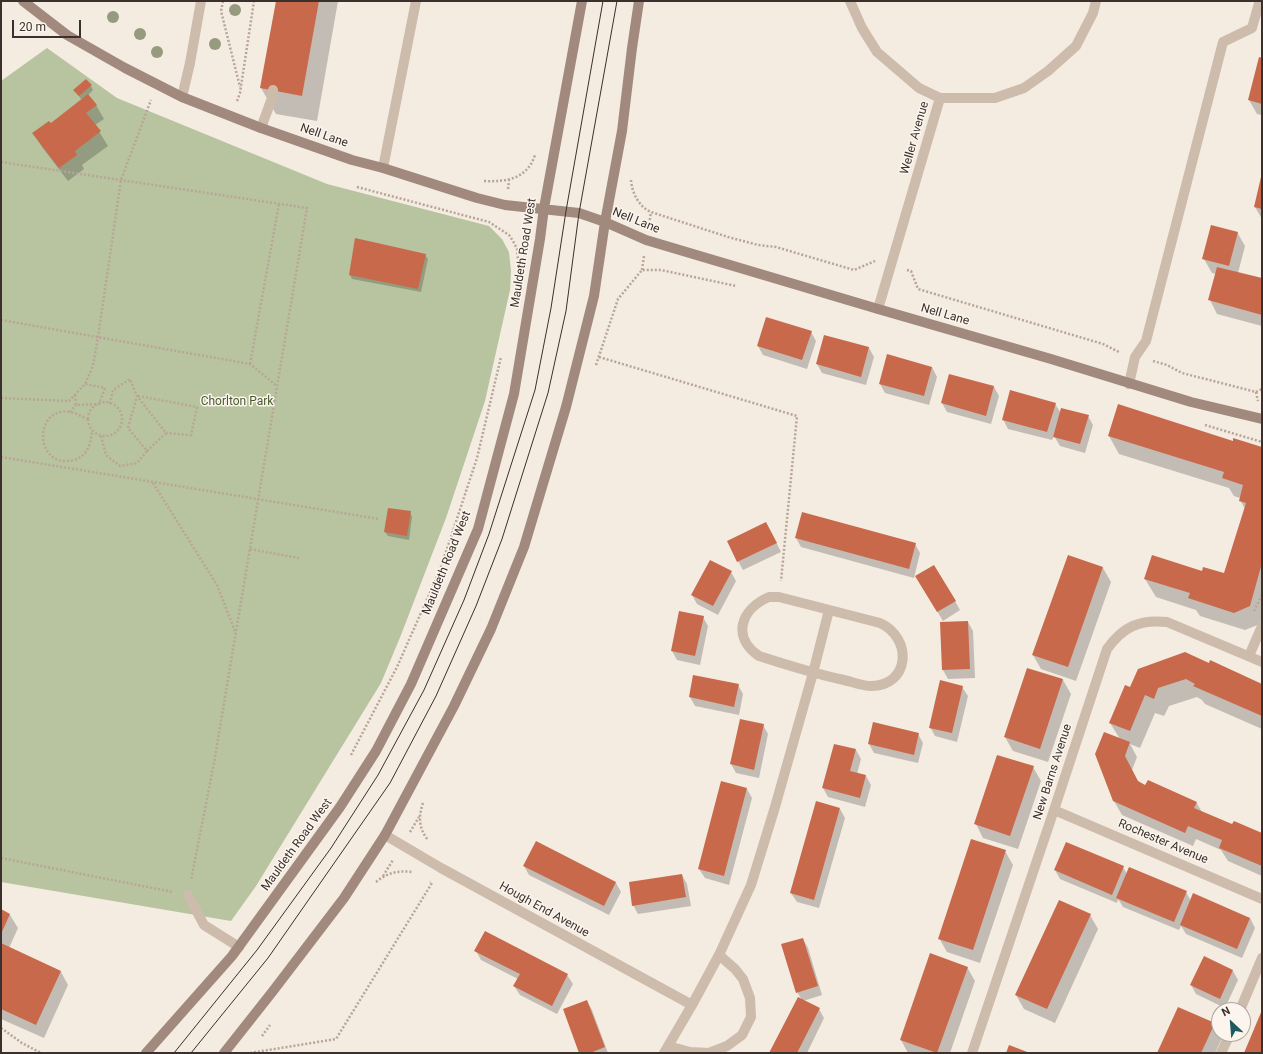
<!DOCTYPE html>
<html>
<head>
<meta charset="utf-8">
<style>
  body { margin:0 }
  #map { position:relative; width:1263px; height:1054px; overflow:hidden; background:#f4ebe1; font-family:Roboto,sans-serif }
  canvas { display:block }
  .frame { position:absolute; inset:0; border:2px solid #3b302b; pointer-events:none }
  .north { position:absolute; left:1211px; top:1002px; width:40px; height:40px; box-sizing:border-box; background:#fbf5ee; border:1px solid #aea6a0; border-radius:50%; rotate:334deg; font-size:11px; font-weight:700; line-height:16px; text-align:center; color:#3b302b }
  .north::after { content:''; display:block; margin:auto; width:14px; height:18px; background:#1f5a5e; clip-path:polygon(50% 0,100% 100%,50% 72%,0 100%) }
  .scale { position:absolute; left:12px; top:20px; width:69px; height:18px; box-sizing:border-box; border:2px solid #3b302b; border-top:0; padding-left:5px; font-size:12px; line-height:14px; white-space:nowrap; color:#3b302b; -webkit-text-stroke:3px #fbf5ee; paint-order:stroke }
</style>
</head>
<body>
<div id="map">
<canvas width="1263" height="1054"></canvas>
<div class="frame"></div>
<div class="north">N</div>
<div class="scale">20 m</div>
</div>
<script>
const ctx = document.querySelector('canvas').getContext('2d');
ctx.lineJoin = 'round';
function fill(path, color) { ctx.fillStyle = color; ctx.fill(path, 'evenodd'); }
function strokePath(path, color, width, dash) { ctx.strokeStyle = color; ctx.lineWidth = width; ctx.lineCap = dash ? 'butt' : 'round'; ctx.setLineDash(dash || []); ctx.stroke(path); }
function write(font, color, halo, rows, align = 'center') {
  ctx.font = font + ' Roboto,sans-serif'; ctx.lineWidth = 3; ctx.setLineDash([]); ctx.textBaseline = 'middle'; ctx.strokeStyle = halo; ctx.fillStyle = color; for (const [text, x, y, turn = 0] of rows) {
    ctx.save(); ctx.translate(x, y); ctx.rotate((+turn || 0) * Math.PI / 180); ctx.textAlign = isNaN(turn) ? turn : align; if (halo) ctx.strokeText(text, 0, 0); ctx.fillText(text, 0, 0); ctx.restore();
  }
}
fill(new Path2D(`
  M47,48L117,98L327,184L489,226L502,239L509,252L511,271L510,290L485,401L446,518L401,635L381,683L256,886L231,921L1,882V81Z`), '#b8c4a0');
fill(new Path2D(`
  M277,1H338L317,121L276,114L261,88Z
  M1262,59V115L1257,114L1249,100Z
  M91,86L93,90L88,95L96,105L104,119L95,125L108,146L82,165L84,169L68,181L42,147L34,134L50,124L82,100L74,90Z
  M1262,179V219L1255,207Z
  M1237,232L1245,246L1238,273L1262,279V326L1217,314L1210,300L1216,274L1212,273L1204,259Z
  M425,255L428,259L421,292L352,279L350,275Z
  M811,332L816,341L807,369L763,355L758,346Z
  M869,348L874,357L866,385L822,373L817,364Z
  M932,367L937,377L929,405L885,393L880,384Z
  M949,375L994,387L999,396L991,424L947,412L942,403Z
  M1055,404L1061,413L1088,416L1093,425L1085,453L1060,446L1054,436L1052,440L1008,429L1003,419Z
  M1109,436L1233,442L1262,448V616L1260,624L1245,630L1200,616L1196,610L1156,597L1145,579L1202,572L1224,574L1245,509L1240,500V498L1234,496L1229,488L1119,454Z
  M389,509L410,512L412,517L409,540L388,536L385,532Z
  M771,532L781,552L743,570L738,561Z
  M796,538L915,544L920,553L914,578L801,547Z
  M1068,556L1103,568L1111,582L1076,681L1041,669L1033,655Z
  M731,572L736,581L718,615L697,604L692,595Z
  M922,586L955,601L960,610L943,621Z
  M703,617L708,626L700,665L677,660L672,651Z
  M968,622L973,631L975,678L948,679L943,670Z
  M1210,664L1262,685V729L1205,704L1202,700L1197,697L1169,706L1164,716L1155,713L1140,748L1130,744L1137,757L1132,770L1138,783L1196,802L1202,812L1233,825L1262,834V876L1228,861L1221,850L1196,839L1193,846L1122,815L1114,801L1120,739L1110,723L1130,689Z
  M1028,669L1063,680L1071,694L1048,762L1013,751L1005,737Z
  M738,685L743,694L739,715L695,706L690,697Z
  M962,687L968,696L957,742L935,736L930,727Z
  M763,725L768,734L759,778L736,773L731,764Z
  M918,734L923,743L918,763L874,753L869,744Z
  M856,750L861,759L857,774L866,776L871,785L865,807L828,797L823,788Z
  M1033,767L1041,781L1018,849L983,838L976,824Z
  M747,789L752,798L729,885L705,878L699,869Z
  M840,809L845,818L819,908L797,902L791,893Z
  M536,843L616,883L621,892L609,915L529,875L524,866Z
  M1005,851L1013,865L980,963L947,952L939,938Z
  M1123,867L1127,874L1186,892L1191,901L1250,918L1255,928L1242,958L1186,934L1181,926L1179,930L1123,907L1118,899L1117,903L1060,879L1055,870Z
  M682,875L687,884L691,906L638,914L633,905Z
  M1,911L10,915L18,928L9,948L61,972L68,985L44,1038L1,1019Z
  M1090,915L1098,929L1055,1023L1024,1009L1016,995Z
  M803,939L808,948L822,995L803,1001L819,1009L824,1018L807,1053H770L802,1000L797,992Z
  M476,951L567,975L573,984L557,1014L520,995L514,986L518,979L481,960Z
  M1204,957L1233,971L1238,980L1225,1008L1196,994L1191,985Z
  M967,967L975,981L950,1053H908L901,1040Z
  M587,1001L592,1010L608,1053H580Z
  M1214,1024L1219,1034L1222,1038L1215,1053H1158Z`), '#0003');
fill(new Path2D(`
  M276,1H319L302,96L260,88Z
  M1259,57L1262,58V104L1248,100Z
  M86,79L92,85L79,96L73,90Z
  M88,94L97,105L86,113L101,131L75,151L77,155L59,168L32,133L49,121L51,123Z
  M1261,177H1262V209L1254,207Z
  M1211,225L1238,232L1229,266L1202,259Z
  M355,238L426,254L418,289L349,275Z
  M1217,267L1262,278V315L1208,300Z
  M766,317L812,331L802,360L757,346Z
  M824,335L869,347L861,377L816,364Z
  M887,354L932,367L924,396L879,384Z
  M949,374L994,386L986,416L941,403Z
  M1010,390L1056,403L1047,432L1002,420Z
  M1118,404L1233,441V438L1262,447V563L1250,606L1234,613L1188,598L1190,593L1144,579L1152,555L1202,571L1203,567L1224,573L1246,503L1239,501L1243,485L1222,478L1224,472L1108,436Z
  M1061,408L1089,415L1080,444L1053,437Z
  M388,508L411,511L407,536L384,532Z
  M802,512L916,543L909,569L795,538Z
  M766,522L777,543L737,562L727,541Z
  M1068,555L1103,567L1068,667L1032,655Z
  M710,560L732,571L713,606L691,595Z
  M934,565L956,601L937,612L915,576Z
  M679,611L704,616L695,656L671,651Z
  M968,621L970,669L942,670L940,622Z
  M1185,652L1209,663L1210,660L1262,684V716L1193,686L1195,684L1186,679L1158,688L1154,699L1145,695L1130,731L1109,723L1125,685L1130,687L1138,669Z
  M1027,668L1063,679L1040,749L1004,737Z
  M693,675L739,684L734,707L689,697Z
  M940,680L963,686L952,733L929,728Z
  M740,719L764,724L754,770L730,764Z
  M873,722L919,733L914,755L868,744Z
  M1104,732L1130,742L1125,756L1138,781L1145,785L1148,780L1197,802L1194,808L1232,824L1234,821L1262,833V866L1219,848L1222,840L1188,826L1185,833L1113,801L1095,754Z
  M834,744L856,749L850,771L866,775L860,798L822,788Z
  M997,755L1034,766L1010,836L974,824Z
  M721,781L747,788L724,876L698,869Z
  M816,801L840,808L814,900L790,893Z
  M971,839L1006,850L973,950L938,939Z
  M536,841L616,882L604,906L523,866Z
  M1066,842L1124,866L1112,895L1054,870Z
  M1129,867L1187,891L1174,922L1116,898Z
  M682,874L686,897L632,906L629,882Z
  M1193,893L1250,918L1237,949L1180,925Z
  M1059,900L1091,914L1047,1009L1015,995Z
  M1,909L10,914L1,934Z
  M485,931L568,974L552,1006L513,986L520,974L474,951Z
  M803,938L818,986L796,993L781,944Z
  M1,943L61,971L36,1025L1,1009Z
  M930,953L968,967L937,1053L900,1040Z
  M1204,956L1233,970L1220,999L1190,985Z
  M798,997L820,1008L797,1053H769Z
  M587,1000L605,1047L590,1053H579L563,1009Z
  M1178,1007L1215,1023L1201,1053H1157Z
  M1262,1010V1053H1244Z
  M1009,1045L1030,1053H1006Z`), '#c8694b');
strokePath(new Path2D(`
  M223,1L221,11L240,87
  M237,101L240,93L254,1
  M1,162L307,208L214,763L191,880
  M631,180C632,193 639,207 651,212L728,237L758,245L776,247L854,270L875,261
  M484,181C507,182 527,179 535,155
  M357,187L489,222L509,235L513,241L517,249L518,260
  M508,189L509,180
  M649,224L651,212
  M642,270L644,256
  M907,270L911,271L918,289L1103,344L1119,352
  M1,320L250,364L277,386
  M599,357L797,416L781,581
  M1153,361L1167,365L1182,373L1256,392L1262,389
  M250,364L279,204
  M596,365L618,299L642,270H661L736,286
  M1256,392L1258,401
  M75,395L76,405L99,404L105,388L85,384
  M138,396L197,407L191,435L166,433
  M1,398L69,401L85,384L93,366L98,337L121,180L151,100
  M88 419a17 17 0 1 1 34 0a17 17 0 1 1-34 0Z
  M110,404L113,390L130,379L137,396L128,428L147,451L166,433L137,396
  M70,412L76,405
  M88,419C82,417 76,413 70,412C33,406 34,470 74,460C88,456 91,443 92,430
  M1205,425L1262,442
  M101,436L106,455L120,466L137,463L147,451
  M1,457L379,519
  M153,483L217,585L236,634
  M250,549L299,558
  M1254,611L1262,595
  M351,755L397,667L440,570L477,458L501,357
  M423,803C418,817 419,829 428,840
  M410,832L419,817
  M1,858L173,892
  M383,876L393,860
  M376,882C387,873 398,870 412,872
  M1,1028L22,1043L41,1053
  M262,1036L270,1025
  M250,1053L336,1039L432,883L430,882`), '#b9a596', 2.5, [2, 2]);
strokePath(new Path2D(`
  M182,97L190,63L201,1
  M261,128L272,98L273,90
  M383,168L416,1
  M1129,384L1135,357L1146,341L1223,42L1252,28L1259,3
  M188,895L204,925L239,947`), '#cdbbac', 10);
strokePath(new Path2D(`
  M850,1L862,28L877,52L919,88L940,98
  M878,309L940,98H995L1024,88L1048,71L1076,46L1093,13L1096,1
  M769,597H779L880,623C913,638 910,686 871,686C863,686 853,682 844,680C815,674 787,665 759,656C731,637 741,609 769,597Z
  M1249,656L1262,626
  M1054,810L1262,899
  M385,835L441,868L692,1005L719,955L751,885L775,807L813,673L829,610
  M1240,1010L1262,958
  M668,1046L690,1052L709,1053L727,1046L742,1035L751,1017L750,998L743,979L735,969L719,955
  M664,1053L692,1005
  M972,1053L1054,810L1107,649C1123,627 1139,619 1167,622L1262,662
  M1221,1053L1230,1034`), '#cdbbac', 10);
strokePath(new Path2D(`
  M23,1L67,35L125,68L182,97L261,128L352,160L383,168L477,198L505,205L579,213L605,222L646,240L878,309L1051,359L1191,402L1262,419
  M146,1053L232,956L340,807L376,751L411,684L478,529L514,394L540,239L544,208L582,1
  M224,1053L273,991L344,898L385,835L454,706L491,629L524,547L566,407L594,296L605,222L622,131L632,48L639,1`), '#a18a7d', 10);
strokePath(new Path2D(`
  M174,1053L257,950L331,848L378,775L424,690L464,600L489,534L535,390L551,308L566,211L603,1
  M191,1053L268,958L390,783L436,696L476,606L502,539L548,393L566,311L579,213L617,1`), '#3b302b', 1);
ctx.fillStyle = '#969b7f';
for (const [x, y] of [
  [235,10],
  [113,17],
  [140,34],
  [215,44],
  [157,52]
]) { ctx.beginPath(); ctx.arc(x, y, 6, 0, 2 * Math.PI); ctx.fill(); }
write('12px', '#3b302b', '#fbf5ee', [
  ["Nell Lane",324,136,19],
  ["Weller Avenue",915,138,-74],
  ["Nell Lane",636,221,22],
  ["Mauldeth Road West",524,253,-81],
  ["Nell Lane",945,315,16],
  ["Mauldeth Road West",447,563,-68],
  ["New Barns Avenue",1053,772,-72],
  ["Rochester Avenue",1163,842,23],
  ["Mauldeth Road West",297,845,-54],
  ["Hough End Avenue",544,910,29]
]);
write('12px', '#4a5a2e', '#fbf5ee', [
  ["Chorlton Park",237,402]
]);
</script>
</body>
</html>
